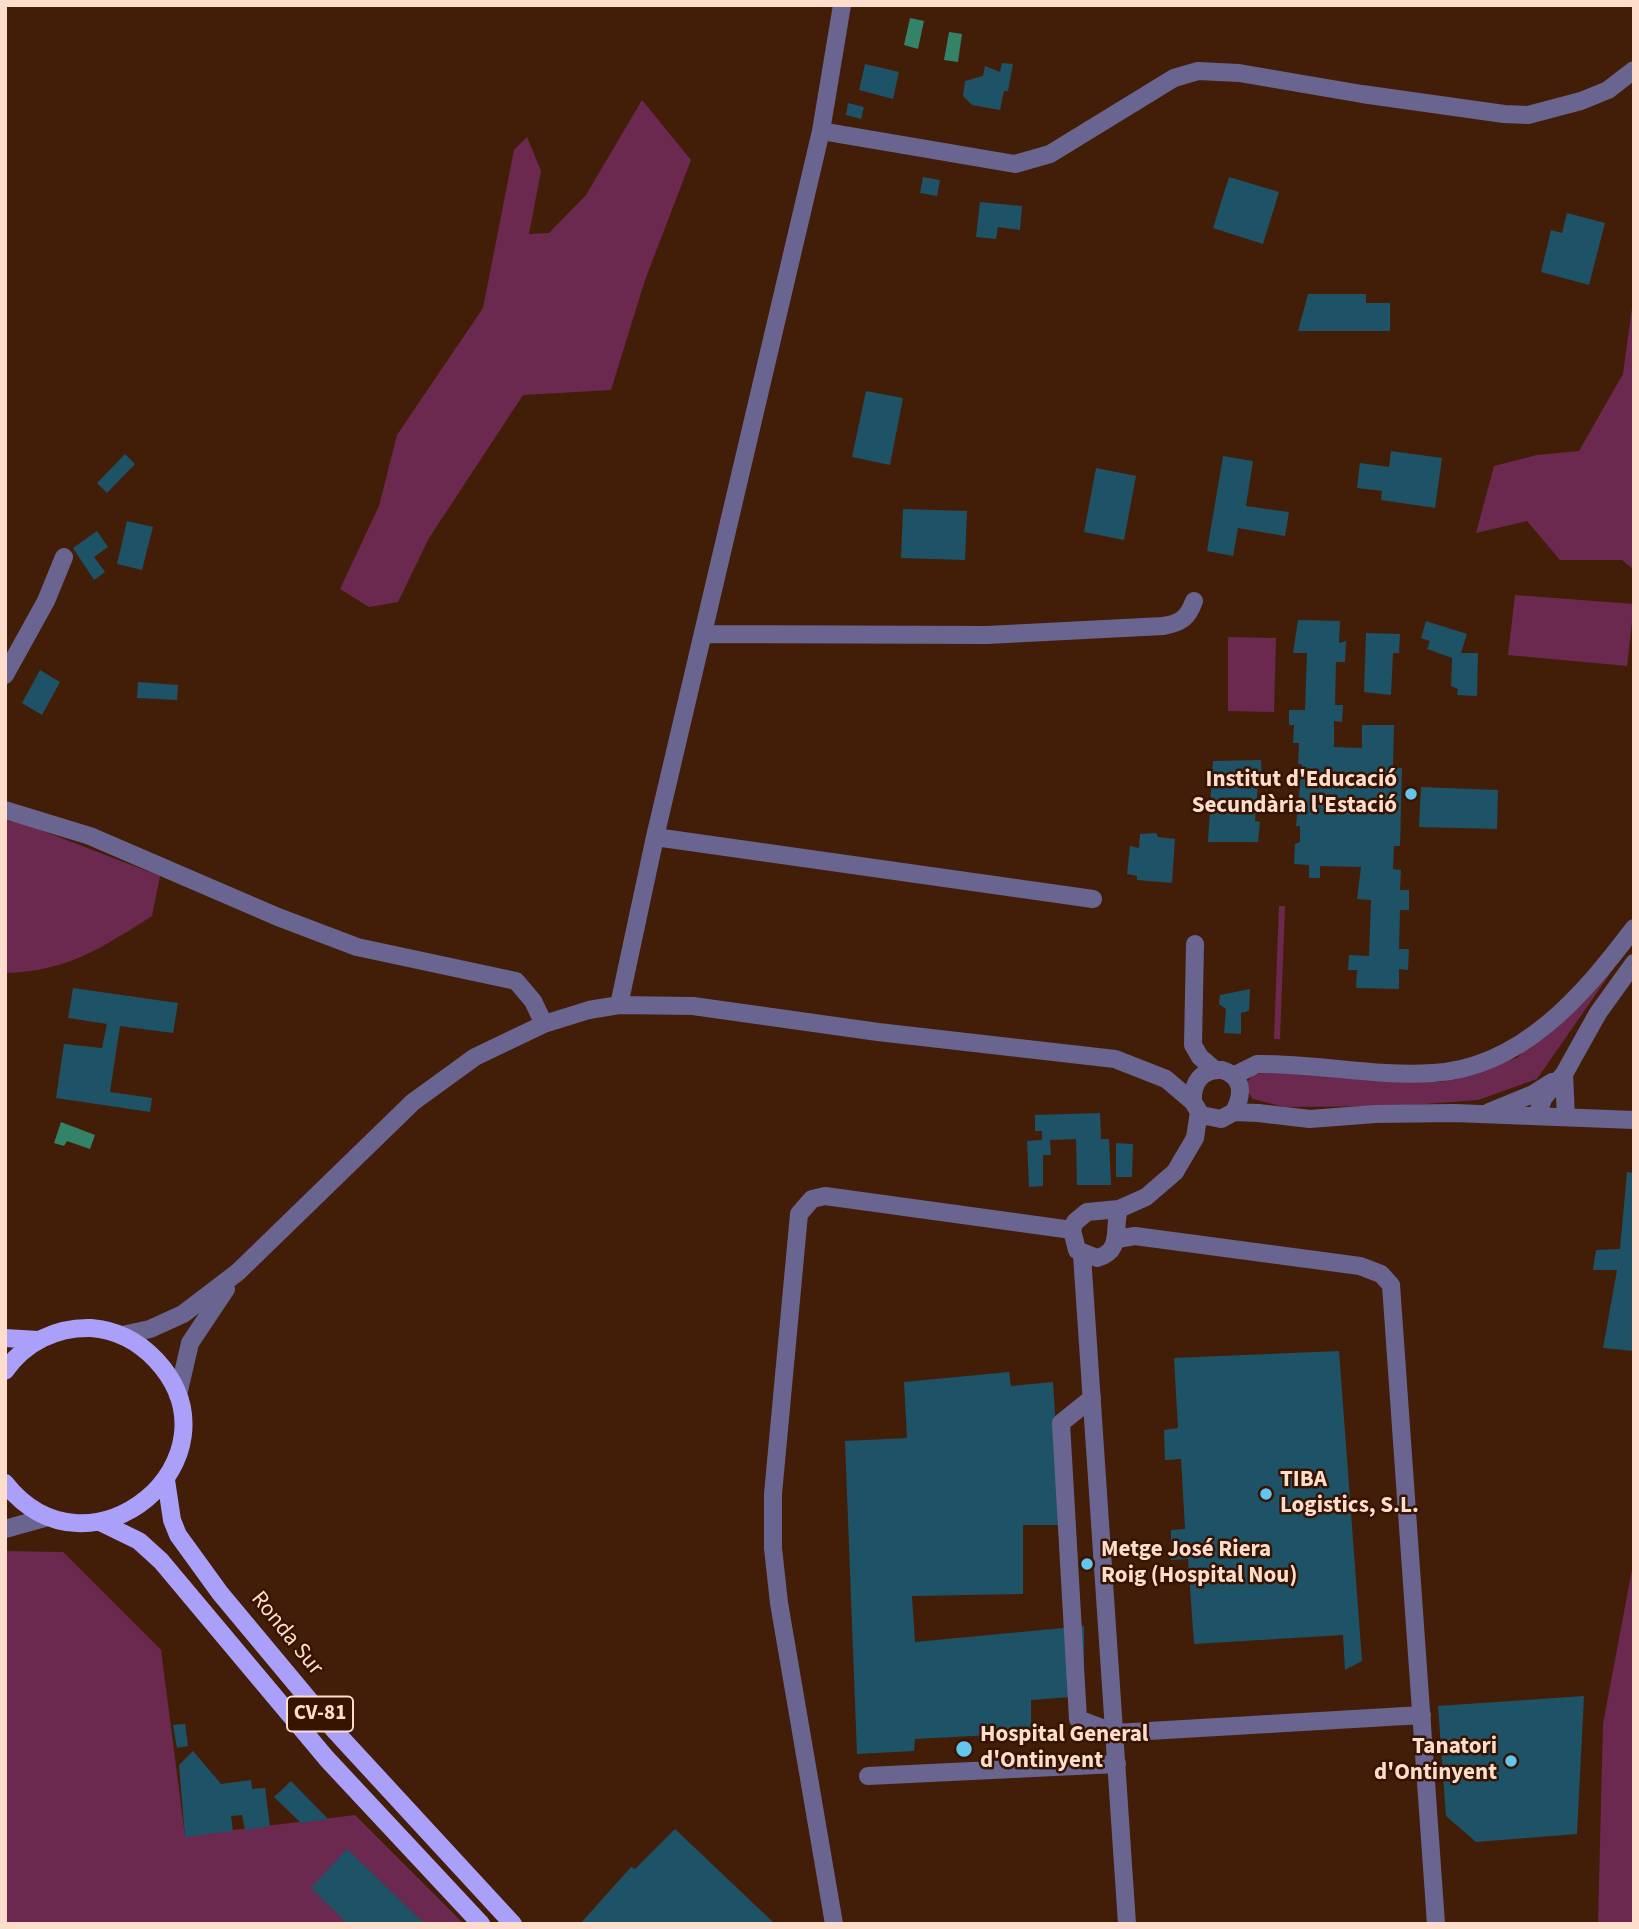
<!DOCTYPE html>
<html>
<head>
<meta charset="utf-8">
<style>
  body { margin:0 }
  #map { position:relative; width:1639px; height:1929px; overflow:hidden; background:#421e08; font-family:"Source Sans 3",sans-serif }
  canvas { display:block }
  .frame { position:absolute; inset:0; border:7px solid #fdddcc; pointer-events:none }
</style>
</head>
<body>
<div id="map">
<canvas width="1639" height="1929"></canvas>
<div class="frame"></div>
</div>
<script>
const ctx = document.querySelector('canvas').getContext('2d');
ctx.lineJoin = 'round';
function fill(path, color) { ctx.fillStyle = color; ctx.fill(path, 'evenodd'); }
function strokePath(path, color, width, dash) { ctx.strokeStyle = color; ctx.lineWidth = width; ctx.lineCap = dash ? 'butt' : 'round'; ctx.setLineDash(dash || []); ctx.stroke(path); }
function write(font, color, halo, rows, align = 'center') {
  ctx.font = font + ' "Source Sans 3",sans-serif'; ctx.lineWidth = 5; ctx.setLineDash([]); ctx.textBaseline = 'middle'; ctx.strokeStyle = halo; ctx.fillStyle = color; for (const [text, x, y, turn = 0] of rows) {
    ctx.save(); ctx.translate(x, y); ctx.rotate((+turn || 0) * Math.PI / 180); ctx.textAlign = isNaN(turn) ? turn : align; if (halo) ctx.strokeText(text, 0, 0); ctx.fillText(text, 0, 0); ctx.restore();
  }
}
fill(new Path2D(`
  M642,100L691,160L645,280L611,390L523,395L429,538L398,602L369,607L340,589L379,506L397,435L483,308L514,150L527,137L541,171L529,234L549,233L586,195Z
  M1634,293V570L1622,560H1560L1527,521L1476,533L1494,466L1537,455L1579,451L1623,374Z
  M1515,595L1634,604L1627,666L1508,655Z
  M1228,637L1276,638L1274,712L1228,711Z
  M5,820L30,826L160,876L152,916C103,947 67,972 5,973Z
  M1279,906H1285L1280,1039H1274Z
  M1623,955L1537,1079L1478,1100L1398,1106L1284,1107L1253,1099L1244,1086L1254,1074L1274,1072L1441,1082L1517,1058Z
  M5,1551L63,1552L161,1650L185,1836L355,1815L464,1924H5Z
  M1634,1559V1924H1598L1603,1724Z`), '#6c294f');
fill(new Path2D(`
  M910,18L924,21L918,49L904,45Z
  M949,32L962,34L958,62L944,60Z
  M61,1122L95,1135L90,1149L67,1141L64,1146L54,1143Z`), '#338368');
fill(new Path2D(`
  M1002,63L1013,64L1008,91H1004L1000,110L972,105L963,96L965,81L983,76L985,66L1000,72Z
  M865,64L899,72L893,99L859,90Z
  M848,103L864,107L861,119L846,115Z
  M923,177L940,180L937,196L920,193Z
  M1229,177L1279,192L1263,244L1213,228Z
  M980,202L1022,206L1020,230L998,227L996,239L976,237Z
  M1567,213L1605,223L1589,285L1541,272L1551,230L1562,233Z
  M1308,294H1366V303H1390V331H1298Z
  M866,391L903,398L890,465L852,457Z
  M1391,451L1442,458L1435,508L1381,500L1382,491L1357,488L1360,463L1389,467Z
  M125,454L135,464L107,493L97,483Z
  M1223,456L1253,461L1246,506L1289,512L1285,536L1238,528L1233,556L1207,551Z
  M1096,468L1136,476L1124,540L1084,532Z
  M903,509L967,511L965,560L901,558Z
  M127,521L153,527L142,570L117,564Z
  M97,531L108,547L94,557L105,572L94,580L73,548Z
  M1298,620L1340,621L1339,643L1346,641L1345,662H1336L1335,705H1343L1342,722L1334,721V747L1362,748V725H1394L1393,768H1402L1400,846H1394L1393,869L1401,870L1400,890H1409V910H1400L1399,949H1409L1408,970L1399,969V989L1356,988L1357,970H1348L1349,955L1369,956L1371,900L1357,899L1361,867L1320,866V878H1309V865L1294,864L1295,844L1300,842V826H1296L1302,764H1298L1299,743H1293L1294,725H1289V710H1305L1307,653H1293Z
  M1426,621L1467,634L1461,653H1478L1477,696L1457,695L1458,689L1451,686L1452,658L1427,649L1430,641L1421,638Z
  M1366,633L1400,634L1399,653H1393L1391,695L1364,692Z
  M40,670L60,682L42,715L22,703Z
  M138,682L178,685L177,700L137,698Z
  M1261,760L1262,784H1258L1255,821L1260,822L1258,842H1208L1213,761Z
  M1421,787L1498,790L1497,829L1419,827Z
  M1156,833L1158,837L1175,839L1172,883L1137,880V876L1127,874L1130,846L1139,848L1140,834Z
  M73,988L178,1003L173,1033L120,1026L110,1092L152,1098L150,1112L56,1098L64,1044L102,1048L107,1024L68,1018Z
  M1250,989L1249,1011L1241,1013V1034L1224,1033L1226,1009L1219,1004L1220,995Z
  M1100,1113L1101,1139H1109L1111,1185H1077L1076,1139L1050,1140L1051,1155H1043V1186L1029,1187L1027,1141L1042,1140V1131H1035V1115Z
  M1116,1143L1133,1144L1132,1177H1116Z
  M1627,1172L1634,1173V1351L1603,1348L1617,1270H1593L1596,1250L1620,1249Z
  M1339,1351L1362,1661L1345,1670L1343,1635L1194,1644L1188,1559L1171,1560V1530L1185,1529L1181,1459L1165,1460L1164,1430L1178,1428L1174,1358Z
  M1009,1372L1011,1386L1053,1382L1062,1525H1023V1594L912,1596L915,1642L1084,1626V1696L1031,1700V1733L915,1739L914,1751L857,1754L845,1441L907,1438L904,1382Z
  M1584,1696L1577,1834L1476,1842L1446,1816L1438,1706Z
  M185,1724L188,1746L177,1748L173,1725Z
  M193,1751L221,1784L251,1780L252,1789L265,1788L270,1826L245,1830L242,1815L231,1816L233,1831L185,1837L179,1765Z
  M291,1781L328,1819L301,1823L274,1797Z
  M675,1829L775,1924H580L631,1867L635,1869Z
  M347,1849L423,1922L422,1924H348L311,1888Z`), '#1e5266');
strokePath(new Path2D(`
  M821,131L1015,164L1050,154L1174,78L1198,71L1239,73L1362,94L1504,114L1528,115L1581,101L1608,90L1634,70
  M703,634L987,635L1163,626C1181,623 1188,618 1194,601
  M5,675L46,601L64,557
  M5,810L90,836L278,917L357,947L516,981L533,1001L544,1024
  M655,837L1093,899
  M1195,944L1193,1045L1200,1057L1215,1070
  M619,1005L655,837L821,131L842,5
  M1564,1074L1566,1117
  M1233,1076L1257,1064C1316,1063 1375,1077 1433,1073C1522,1068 1584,994 1634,928
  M1193,1102C1192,1083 1201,1069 1222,1070C1244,1077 1243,1094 1234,1112
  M1489,1112L1533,1094L1552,1082
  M1541,1116L1538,1112L1544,1097L1564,1074L1598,1013L1634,963
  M1119,1209C1113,1229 1123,1251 1097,1258L1077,1250L1072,1230L1075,1222L1087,1212L1119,1209L1146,1197L1175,1172L1195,1138L1199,1112
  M1117,1239L1135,1236L1360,1266L1381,1274L1391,1285L1436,1924
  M1082,1255L1127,1924
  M122,1335L150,1329L183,1314L238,1272L413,1102L475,1057L544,1024L589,1010L619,1005L693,1006L878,1032L1115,1059L1166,1079L1193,1102L1201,1115L1221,1119L1234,1112L1258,1113L1310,1119L1375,1114L1454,1113L1634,1120
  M178,1395L190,1343L226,1289
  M1092,1398L1061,1423L1078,1719L1115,1733L1422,1715
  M5,1529L48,1517
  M868,1776L1117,1764
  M834,1924L779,1603L773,1548V1494L799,1214L812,1199L825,1196L1072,1230`), '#696590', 18);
strokePath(new Path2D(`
  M5,1338L38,1340
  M5,1371C25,1342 57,1327 91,1328C117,1330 139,1342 156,1360C247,1458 90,1591 5,1483
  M166,1480L172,1520L178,1535L220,1593L335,1731L513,1924
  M100,1522L139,1541L161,1561L327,1759L481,1924`), '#aaa0f9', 18);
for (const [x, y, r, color] of [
  [1411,794,7,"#64c5ee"],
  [1266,1494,7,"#64c5ee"],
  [1087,1564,7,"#64c5ee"],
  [964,1749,9,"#64c5ee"],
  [1511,1761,7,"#64c5ee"]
]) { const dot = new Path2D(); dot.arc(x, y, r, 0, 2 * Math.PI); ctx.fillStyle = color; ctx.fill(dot); strokePath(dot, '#371401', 2.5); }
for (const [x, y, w] of [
  [320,1714,66]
]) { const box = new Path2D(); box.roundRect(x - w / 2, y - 17.5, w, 35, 5); ctx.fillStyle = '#371401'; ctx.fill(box); strokePath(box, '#fdddcc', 2); }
write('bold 21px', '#fdddcc', null, [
  ["CV-81",320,1714]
]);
write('bold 23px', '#fdddcc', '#371401', [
  ["Institut d'Educació",1397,781,"right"],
  ["Secundària l'Estació",1397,807,"right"],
  ["TIBA",1280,1481],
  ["Logistics, S.L.",1280,1507],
  ["Metge José Riera",1101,1551],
  ["Roig (Hospital Nou)",1101,1577],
  ["Hospital General",980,1736],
  ["d'Ontinyent",980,1762],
  ["Tanatori",1497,1748,"right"],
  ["d'Ontinyent",1497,1774,"right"]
], 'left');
write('23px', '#fdddcc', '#371401', [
  ["Ronda Sur",286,1634,51]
]);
</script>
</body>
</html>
